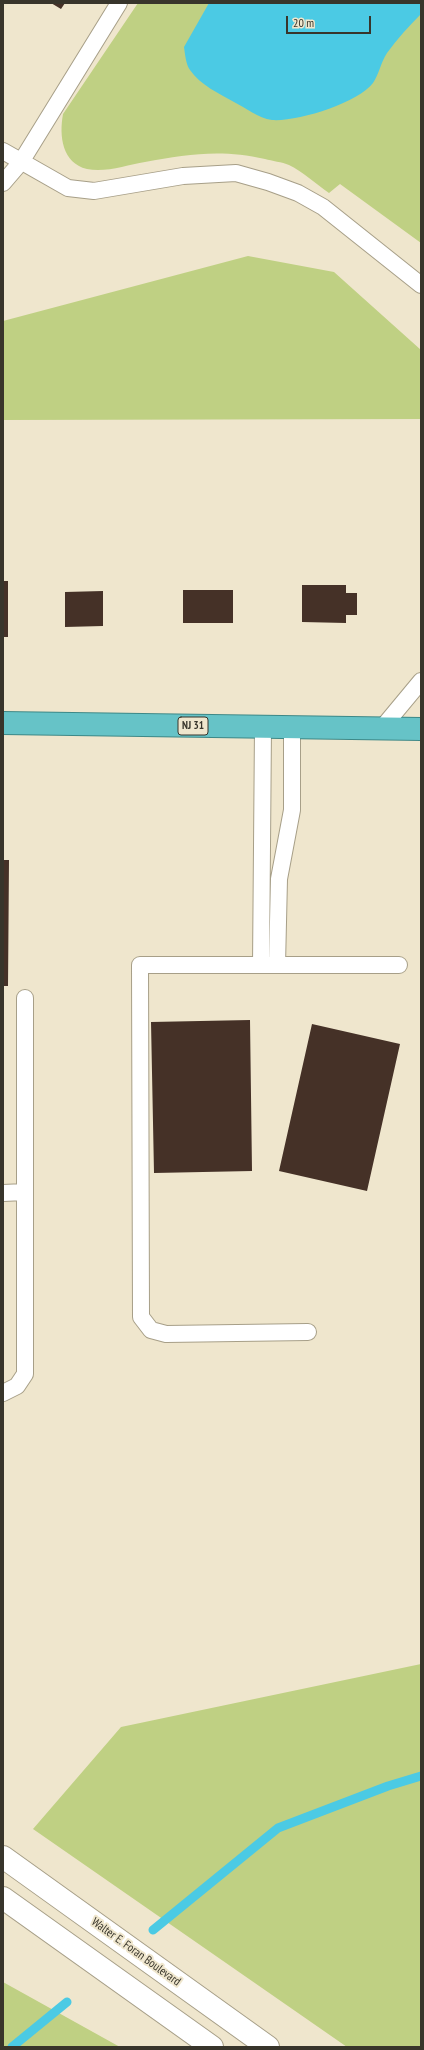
<!DOCTYPE html>
<html>
<head>
<meta charset="utf-8">
<style>
  body { margin:0 }
  #map { position:relative; width:424px; height:2050px; overflow:hidden; background:#efe6cd; font-family:"PT Sans Narrow",sans-serif }
  canvas { display:block }
  .frame { position:absolute; inset:0; border:4px solid #38352b; pointer-events:none }
  .scale { position:absolute; left:286px; top:16px; width:85px; height:18px; box-sizing:border-box; border:2px solid #38352b; border-top:0; padding-left:5px; font-size:12px; line-height:14px; white-space:nowrap; color:#38352b; -webkit-text-stroke:3px #efe6cd; paint-order:stroke }
</style>
</head>
<body>
<div id="map">
<canvas width="424" height="2050"></canvas>
<div class="frame"></div>
<div class="scale">20 m</div>
</div>
<script>
const ctx = document.querySelector('canvas').getContext('2d');
ctx.lineJoin = 'round';
function fill(path, color) { ctx.fillStyle = color; ctx.fill(path, 'evenodd'); }
function strokePath(path, color, width, dash) { ctx.strokeStyle = color; ctx.lineWidth = width; ctx.lineCap = dash ? 'butt' : 'round'; ctx.setLineDash(dash || []); ctx.stroke(path); }
function write(font, color, halo, rows, align = 'center') {
  ctx.font = font + ' "PT Sans Narrow",sans-serif'; ctx.lineWidth = 4; ctx.setLineDash([]); ctx.textBaseline = 'middle'; ctx.strokeStyle = halo; ctx.fillStyle = color; for (const [text, x, y, turn = 0] of rows) {
    ctx.save(); ctx.translate(x, y); ctx.rotate((+turn || 0) * Math.PI / 180); ctx.textAlign = isNaN(turn) ? turn : align; if (halo) ctx.strokeText(text, 0, 0); ctx.fillText(text, 0, 0); ctx.restore();
  }
}
fill(new Path2D(`
  M138,3H421V243L340,184L329,193C316,184 303,172 289,165C282,162 272,161 265,159C222,149 187,154 145,162C127,165 105,173 87,169C62,163 59,136 63,114Z
  M248,256L334,272L421,350V419L3,420V321Z
  M421,1664V2047H347L33,1829L121,1727Z
  M3,1982L120,2047H3Z`), '#bfd083');
fill(new Path2D(`
  M209,3H421V14C409,26 397,39 387,53C381,62 379,74 373,83C358,103 297,122 272,120C258,118 246,108 234,102C220,94 200,85 190,70C186,65 185,54 184,47Z`), '#4bcae4');
strokePath(new Path2D(`
  M153,1930L278,1828L388,1786L421,1776
  M12,2047L67,2002`), '#4bcae4', 9);
fill(new Path2D(`
  M51,3H65L61,9Z
  M3,581H8V637H3Z
  M302,585H346V593H357V615H346V623L302,622Z
  M183,590H233V623H183Z
  M103,591V626L65,627V592Z
  M3,860H9L8,986H3Z
  M250,1020L252,1171L154,1173L151,1022Z
  M312,1024L400,1044L367,1191L279,1171Z`), '#453127');
const service = new Path2D(`
  M3,151L68,188L94,191L183,176L236,173L268,182L298,193L323,207L421,285
  M3,183L21,162L119,3
  M382,728L421,681
  M261,965L263,727
  M277,965L279,879L292,810V728
  M3,1193L25,1192
  M308,1332L166,1334L151,1330L141,1317L140,965H399
  M3,1393L17,1386L25,1374V998`);
const tertiary = new Path2D(`
  M3,1857L268,2047
  M3,1898L212,2047`);
const trunk = new Path2D(`
  M3,723L421,729`);
strokePath(service, '#a79f88', 18);
strokePath(tertiary, '#a79f88', 24);
strokePath(trunk, '#3d8887', 24);
strokePath(service, '#fff', 16);
strokePath(tertiary, '#fff', 22);
strokePath(trunk, '#66c3c7', 22);
for (const [x, y, w] of [
  [193,726,30]
]) { const box = new Path2D(); box.roundRect(x - w / 2, y - 9, w, 18, 3); ctx.fillStyle = '#efe6cd'; ctx.fill(box); strokePath(box, '#38352b', 1); }
write('bold 11px', '#38352b', null, [
  ["NJ 31",193,726]
]);
write('12px', '#38352b', '#efe6cd', [
  ["Walter E. Foran Boulevard",136,1952,36]
]);
</script>
</body>
</html>
